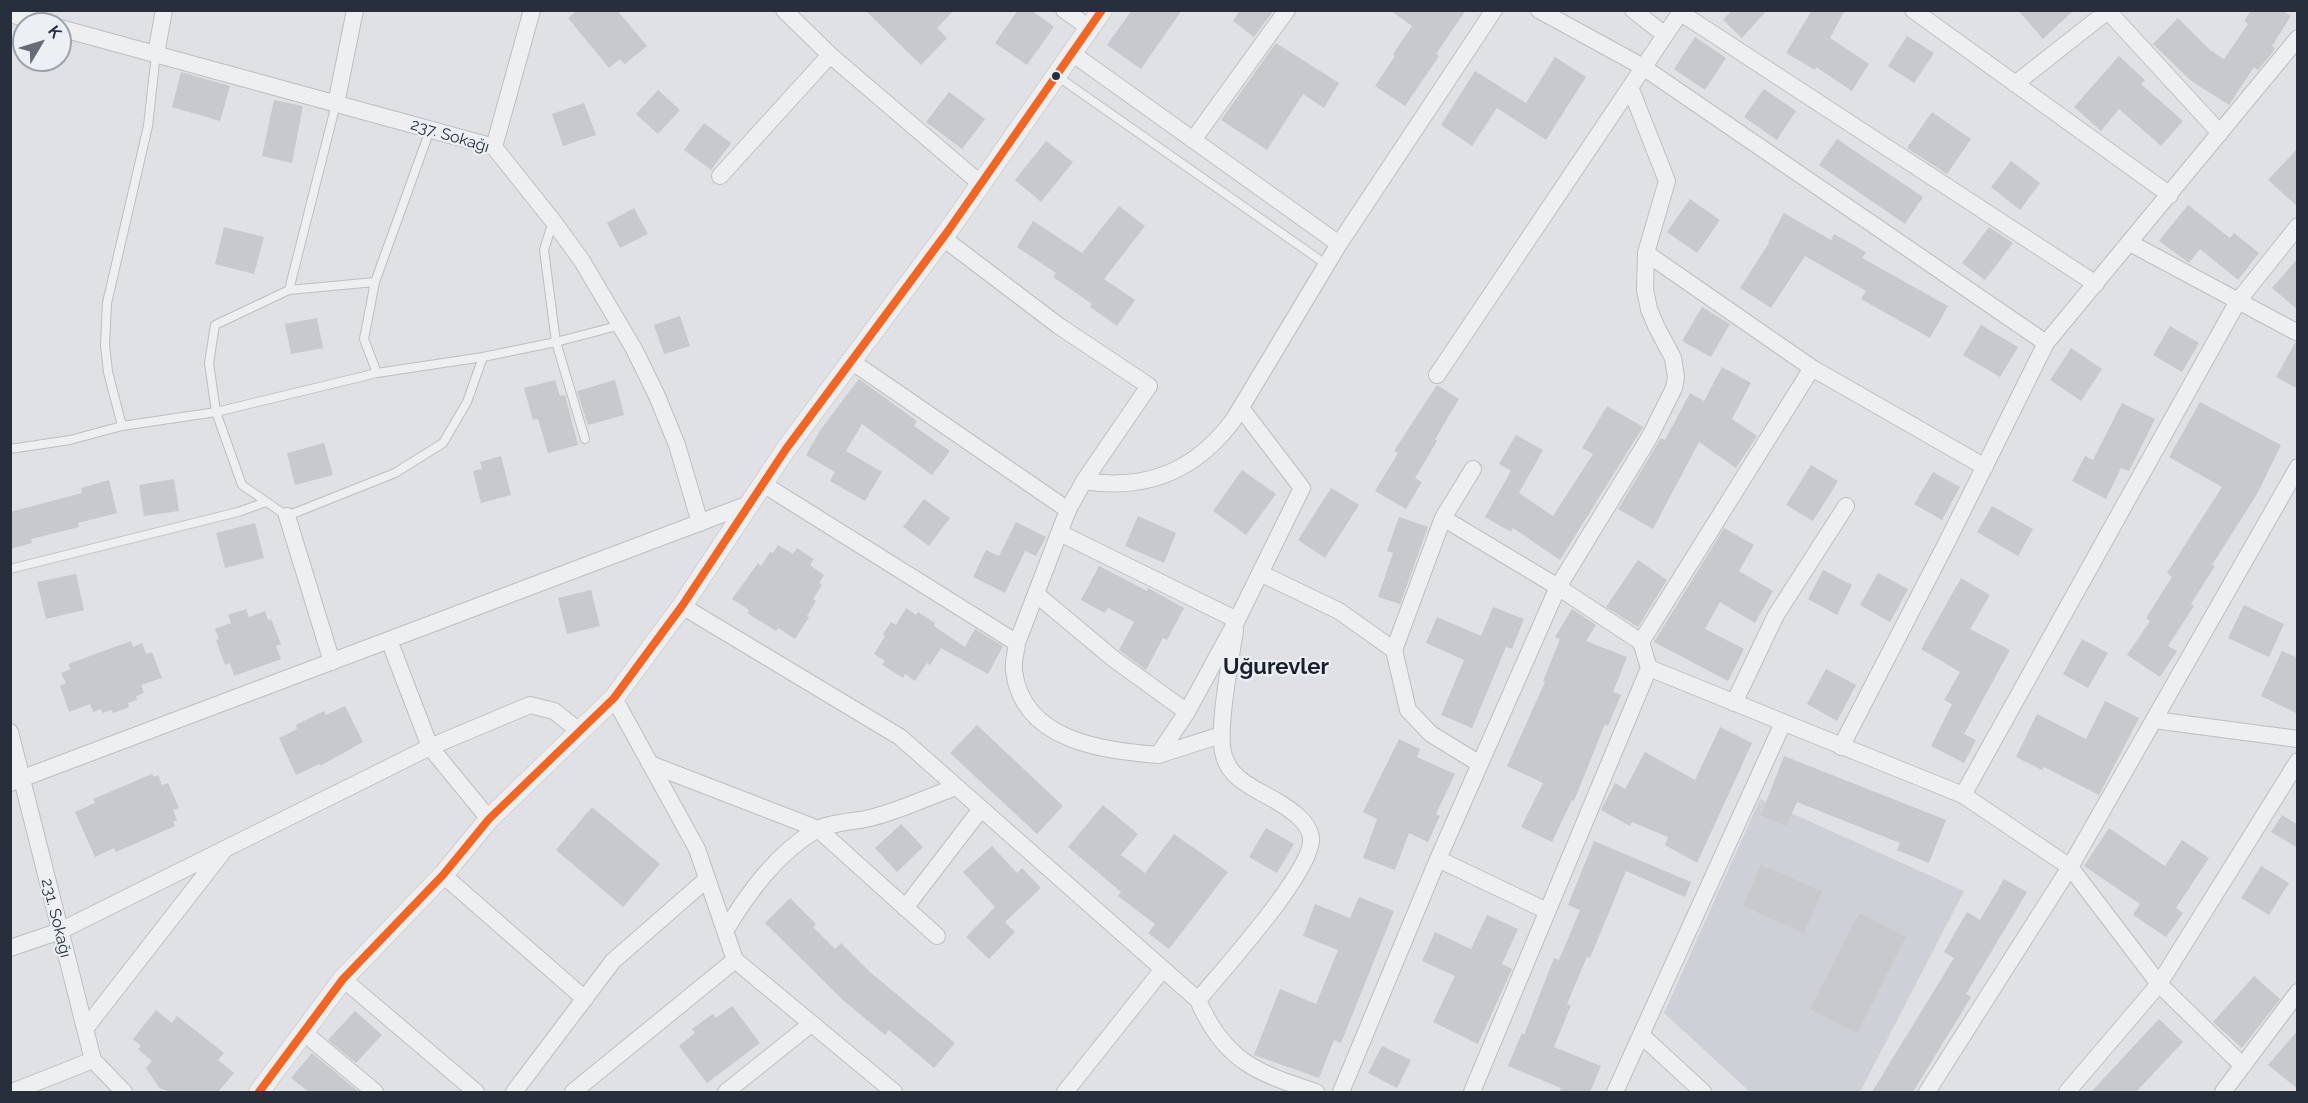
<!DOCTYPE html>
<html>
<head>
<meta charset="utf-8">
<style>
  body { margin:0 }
  #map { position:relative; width:2308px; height:1103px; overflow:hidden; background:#dfe1e4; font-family:Raleway,sans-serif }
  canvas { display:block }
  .frame { position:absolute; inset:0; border:12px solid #272f3c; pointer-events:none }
  .north { position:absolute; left:12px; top:12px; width:60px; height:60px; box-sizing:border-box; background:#ecf0f4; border:2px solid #9da3aa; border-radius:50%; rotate:52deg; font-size:16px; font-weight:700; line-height:24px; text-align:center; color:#272f3c }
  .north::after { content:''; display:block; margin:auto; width:21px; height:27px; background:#676d77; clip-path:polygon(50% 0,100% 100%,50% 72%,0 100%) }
</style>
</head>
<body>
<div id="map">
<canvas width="2308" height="1103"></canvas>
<div class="frame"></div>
<div class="north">K</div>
</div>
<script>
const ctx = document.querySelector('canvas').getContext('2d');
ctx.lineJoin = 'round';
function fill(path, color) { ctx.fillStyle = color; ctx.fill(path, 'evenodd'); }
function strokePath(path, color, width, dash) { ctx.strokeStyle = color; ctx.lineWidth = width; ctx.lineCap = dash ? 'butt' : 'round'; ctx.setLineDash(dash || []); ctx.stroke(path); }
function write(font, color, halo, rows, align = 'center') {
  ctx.font = font + ' Raleway,sans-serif'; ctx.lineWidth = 4.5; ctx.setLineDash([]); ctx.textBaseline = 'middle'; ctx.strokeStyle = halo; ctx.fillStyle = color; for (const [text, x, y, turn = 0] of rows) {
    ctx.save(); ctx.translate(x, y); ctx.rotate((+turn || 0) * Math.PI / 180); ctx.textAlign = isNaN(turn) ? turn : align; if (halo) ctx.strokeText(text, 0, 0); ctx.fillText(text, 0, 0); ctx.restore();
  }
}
fill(new Path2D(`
  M1760,799L1964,891L1860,1092H1750L1664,1013Z`), '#cdd1d7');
fill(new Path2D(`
  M577,10H617L647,46L625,64L620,59L609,68L568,18Z
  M865,10H954L937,28L947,38L921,65Z
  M1018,10H1031L1054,27L1027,65L995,43Z
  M1132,10H1182L1141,69L1107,45Z
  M1240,10H1274L1254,37L1233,21Z
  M1390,10H1466L1436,54L1439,56L1405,106L1375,86L1395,56L1393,54L1412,26Z
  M1732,10H1767L1742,38L1723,20Z
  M1812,10H1845L1830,38L1869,64L1852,91L1816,67L1815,70L1786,53Z
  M2018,10H2074L2043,39Z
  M2251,10H2282L2291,16L2272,46L2275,48L2272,53L2258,70L2254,67L2229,105L2190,80L2153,44L2178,18L2210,50L2224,59L2248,24L2244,21Z
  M1907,36L1934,53L1914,83L1888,66Z
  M1695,37L1726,58L1705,90L1674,69Z
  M1276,43L1339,83L1324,108L1303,94L1267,150L1221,120Z
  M2119,56L2145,80L2141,84L2183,121L2161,146L2119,109L2101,131L2074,107Z
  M1555,57L1586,77L1546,140L1497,108L1472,146L1441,125L1475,71L1526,103Z
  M181,72L230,86L220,121L172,107Z
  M1764,89L1796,111L1777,140L1744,117Z
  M658,90L680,110L658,134L636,114Z
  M949,92L985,119L962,149L926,122Z
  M274,100L303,106L292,163L262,156Z
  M584,103L596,135L563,146L552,114Z
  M1932,112L1971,139L1947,174L1907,148Z
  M704,123L731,143L711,170L684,150Z
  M1837,139L1923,197L1905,224L1819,165Z
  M1046,141L1073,162L1041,202L1015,180Z
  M2298,148V207L2268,180Z
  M2011,161L2040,183L2020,210L1991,187Z
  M1690,199L1720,220L1697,253L1667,232Z
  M2188,205L2230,238L2234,233L2259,253L2238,280L2200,249L2189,263L2159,241Z
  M1119,206L1145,226L1104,279L1135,300L1117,326L1090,307L1092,304L1053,277L1056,273L1017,247L1033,221L1082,253Z
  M634,208L648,234L620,248L607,223Z
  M1784,213L1831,240L1834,234L1866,252L1862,258L1948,306L1930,338L1861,299L1866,291L1805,256L1771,308L1740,288L1769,243L1768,242Z
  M224,227L264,237L254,274L215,264Z
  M1989,227L2013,243L1985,280L1962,263Z
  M2298,258V310L2272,288Z
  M1702,307L1730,324L1711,357L1682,341Z
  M680,316L690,346L664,354L654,325Z
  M317,318L323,348L291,354L285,324Z
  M1981,325L2018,347L2000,377L1963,355Z
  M2170,326L2199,343L2182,372L2153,355Z
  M2295,343H2298V389L2276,377Z
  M2071,348L2102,369L2081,401L2050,380Z
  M1722,367L1751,383L1732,419L1757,436L1736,468L1699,442L1653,529L1618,509L1661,438L1665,440L1690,393L1704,401Z
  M859,379L917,421L914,426L950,451L932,475L862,424L846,451L882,472L865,501L830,481L835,472L806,455L821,429Z
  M555,380L560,396L565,395L578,445L548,453L538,419L533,420L524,388Z
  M615,380L624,415L588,425L577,391Z
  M1437,385L1459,399L1435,439L1437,441L1415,478L1422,482L1406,509L1375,491L1398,453L1394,451Z
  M2200,402L2281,445L2257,494L2212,565L2215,566L2191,604L2194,606L2168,646L2177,651L2160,677L2127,655L2150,621L2146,618L2172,577L2167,573L2222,487L2169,457Z
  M2122,403L2155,419L2129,471L2121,468L2106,499L2072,481L2085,456L2093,460Z
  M1607,406L1643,427L1560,560L1513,528L1511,532L1485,517L1511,471L1499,464L1516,435L1543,450L1519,493L1553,516L1593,454L1582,448Z
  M324,443L333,475L295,485L287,453Z
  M501,456L511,495L481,503L473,471L482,469L480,462Z
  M1811,465L1838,481L1813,521L1786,505Z
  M1242,470L1276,494L1246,535L1213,511Z
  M1933,472L1960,487L1942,520L1914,504Z
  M174,479L179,511L144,516L139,485Z
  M109,480L117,513L78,523L79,527L31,539L32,543L10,549V512L82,493L81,488Z
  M1331,488L1359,505L1325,558L1298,540Z
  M924,499L950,518L929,546L903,527Z
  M1992,506L2033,529L2018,556L1977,532Z
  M1138,516L1176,533L1164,563L1125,546Z
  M1399,517L1428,527L1400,604L1378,597L1393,553L1387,551Z
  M1016,522L1046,537L1036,556L1025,551L1005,593L973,577L986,550L999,556Z
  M255,523L264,558L225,568L216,533Z
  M1724,528L1754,545L1739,571L1773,591L1755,623L1720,602L1705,629L1744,649L1728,681L1654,642Z
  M778,545L793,554L797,548L814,559L810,565L824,575L819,583L822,585L813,599L816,601L807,616L809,617L795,639L778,628L776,631L747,613L749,610L732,599L758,563L761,566L770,552L773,553Z
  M1638,560L1667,580L1638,627L1606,607Z
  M1099,566L1147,591L1148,588L1184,608L1167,640L1163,638L1146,670L1119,650L1134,622L1108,608L1105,613L1081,600Z
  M1823,570L1852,585L1837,615L1808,599Z
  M1878,573L1908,589L1890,622L1860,605Z
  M76,574L84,610L46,619L37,582Z
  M1961,578L1990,595L1970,629L2010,650L1964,734L1976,740L1964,763L1931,746L1952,704L1944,700L1960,672L1921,649Z
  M591,590L600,626L567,634L558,598Z
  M2244,605L2284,624L2269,657L2228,638Z
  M1493,607L1524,619L1512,649L1506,647L1472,728L1441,715L1464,660L1426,643L1437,617L1481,636Z
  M906,608L916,615L918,612L935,623L934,626L965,647L975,629L1003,646L988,674L941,648L930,665L927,663L915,681L905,674L903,678L882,665L885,661L874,654L885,636L883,634L891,622L896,625Z
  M246,609L249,617L265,611L268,620L271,619L281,644L276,646L281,659L234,676L230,663L225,665L216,640L219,639L215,629L231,623L228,615Z
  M1572,609L1596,625L1586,641L1627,657L1613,692L1621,695L1608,726L1605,724L1574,801L1572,800L1552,842L1521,827L1543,783L1507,766L1545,682L1543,681L1560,639L1555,637Z
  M2082,639L2108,653L2088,688L2063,674Z
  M131,641L133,647L142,643L146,654L152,652L162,678L141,685L144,693L136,696L137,700L128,703L129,707L113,713L111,710L103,713L101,709L93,712L90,704L69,712L60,686L66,683L61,673L71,669L68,664Z
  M2282,651L2298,658V714L2261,696Z
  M1826,669L1856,685L1837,721L1807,704Z
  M2105,701L2139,718L2099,795L2044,767L2042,770L2016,757L2037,714L2086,739Z
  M345,706L363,742L320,766L319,764L296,775L279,738L297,729L296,725L324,711L326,715Z
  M977,725L1063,806L1037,834L950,753Z
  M1720,727L1752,743L1697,863L1665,845L1668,837L1632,822L1630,826L1601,810L1615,783L1625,789L1645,752L1695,780Z
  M1399,739L1420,749L1417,757L1455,774L1436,814L1440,816L1428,842L1409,833L1395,870L1363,858L1377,819L1363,812Z
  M1784,756L1946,820L1929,863L1897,850L1900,843L1797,802L1786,826L1761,815Z
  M152,774L154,777L158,775L162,785L168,783L179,808L173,810L177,820L173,822L175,826L116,852L114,848L95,857L75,812L95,803L93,799Z
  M1103,805L1138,834L1121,855L1145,873L1174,834L1228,872L1169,949L1148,933L1155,924L1118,896L1121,892L1068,847Z
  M592,807L660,864L623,907L556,850Z
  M2282,815L2298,825V848L2271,832Z
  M901,824L923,847L897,872L875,848Z
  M1266,828L1294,844L1277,873L1249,857Z
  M2109,828L2165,866L2182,840L2209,858L2176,908L2183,913L2166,937L2133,915L2140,904L2084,866Z
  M1594,841L1691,882L1685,897L1626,871L1590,958L1587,957L1567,1004L1571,1005L1554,1047L1601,1066L1590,1092H1559L1561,1088L1508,1066L1522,1033L1524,1035L1554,958L1559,960L1580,910L1568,905Z
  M992,846L1017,873L1022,868L1041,888L1005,922L1015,932L989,959L966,937L995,907L963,872Z
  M1761,865L1822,891L1804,933L1743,906Z
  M2261,866L2289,883L2269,915L2241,898Z
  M2004,879L2027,892L1966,994L1971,997L1913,1092H1872L1954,958L1944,952L1967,912L1980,920Z
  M1359,897L1394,911L1341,1043L1334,1040L1319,1078L1254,1055L1280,989L1316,1004L1338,950L1303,936L1315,904L1350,918Z
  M790,898L816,924L813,927L835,949L841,943L870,972L955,1043L934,1068L889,1030L885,1035L844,1001L765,923Z
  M1859,913L1906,937L1857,1033L1810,1009Z
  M1487,915L1518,929L1502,964L1512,969L1478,1044L1433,1022L1455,976L1422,961L1435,932L1471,949Z
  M2254,976L2280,999L2242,1048L2213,1022Z
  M732,1006L760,1043L707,1083L679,1046L695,1033L692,1029L713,1014L716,1018Z
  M156,1010L172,1023L177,1016L224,1053L218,1060L234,1073L218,1092H171L159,1088L146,1068L152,1061L138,1049L141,1046L133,1039Z
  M355,1011L382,1035L356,1063L328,1040Z
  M2159,1019L2183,1042L2136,1092H2091Z
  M2298,1030V1089L2268,1065Z
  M1382,1046L1411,1060L1397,1088L1368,1073Z
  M312,1053L359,1092H309L291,1078Z`), '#c8c9cc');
const service = new Path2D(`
  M1057,76L1327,265
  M553,221L544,250L556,342L585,439
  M375,282L289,290L215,325L209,363L216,412L242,485L287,516L395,473L443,443L467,402L483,357
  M289,290L336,104
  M377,373L364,339L375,282L430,130
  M122,426L108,372L105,345L107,303L148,126L156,54
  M10,449L70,440L122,426L216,412L377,373L483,357L556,342L621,325
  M10,569L238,512L266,502`);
const minor = new Path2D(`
  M784,10L830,55L981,184
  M1064,10L1091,29
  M1539,10L1643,67L2046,343
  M1633,10L1665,35
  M1913,10L2170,195
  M2107,10L2220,133
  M1681,13L2096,284
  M10,14L46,24
  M60,28L494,147L553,221L582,261L634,349L657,396L677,445L700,523
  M156,54L164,10
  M1073,54L1339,244
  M2015,84L2109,10
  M1630,87L1667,181L1646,253L1812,368L1985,467
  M336,104L355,10
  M1193,140L1287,10
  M494,147L532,10
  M720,176L830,55
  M2130,243L2298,333
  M851,361L1068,510
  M1437,375L1682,10
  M1084,481C1147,491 1196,471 1234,419L1339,244L1494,10
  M763,484L1017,643L1068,510L1084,481L1149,386L1059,326L943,238
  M287,516L332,662
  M1443,518L1558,587L1641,642L1649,668L1472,1092
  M1060,533L1237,620
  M1260,573L1339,611L1394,650L1408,710L1431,734L1480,764
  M1036,594L1115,660L1187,712L1237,620L1302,488L1241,408
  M682,606L900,737L1198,1000C1224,1061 1257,1073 1316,1092
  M389,640L430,747L489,819
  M1641,642L1812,368
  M1017,643C1016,652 1013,662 1014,671C1023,741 1101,750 1158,755L1187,712
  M1394,650L1443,518L1473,469
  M1649,668L1963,795L2070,867L2159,984L2243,1066
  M614,698L697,849L735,960L894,1092
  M1734,703L1776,615L1846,506
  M2154,720L2298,739
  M10,732L93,1060L124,1092
  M1841,747L1947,542L2046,343L2298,38
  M1158,755L1221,735
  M650,764L818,829L937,936
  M10,783L749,504
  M1963,795L2238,301L2298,226
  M1438,859L1547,911
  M443,875L585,999
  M905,908L981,809
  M725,931C748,893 777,853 816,830C831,822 854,822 870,818C899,811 928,797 956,787
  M10,948L60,931L430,747L530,705L554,711L578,730
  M343,979L476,1092
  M1198,1000C1220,973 1316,868 1311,837C1308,821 1291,810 1278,802C1257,789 1231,781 1224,756C1216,732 1231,659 1235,630
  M85,1029L222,853
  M303,1032L375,1092
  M1641,1035L1703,1092
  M12,1092L93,1060
  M514,1092L613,961L707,879
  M573,1092L735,960
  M726,1092L811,1024
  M1065,1092L1163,969
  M1341,1092L1438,859L1558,587L1649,438L1674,388L1676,377L1673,358L1656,326L1649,309L1645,290L1646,253
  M1615,1092L1783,723
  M1927,1092L2070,867L2298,467
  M2067,1092L2159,984L2298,761
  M2223,1092L2298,992`);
const tertiary = new Path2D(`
  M259,1092L343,979L443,875L489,819L614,698L682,606L786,449L948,231L1102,10`);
strokePath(service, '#bdbfc2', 10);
strokePath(minor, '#bdbfc2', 18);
strokePath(tertiary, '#bdbfc2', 21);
strokePath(service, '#eeeff1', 8);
strokePath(minor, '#eeeff1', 16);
strokePath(tertiary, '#eeeff1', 20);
strokePath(new Path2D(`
  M259,1092L343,979L443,875L489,819L614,698L682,606L786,449L948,231L1102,10`), '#f26522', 8);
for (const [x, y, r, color] of [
  [1056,76,5,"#272f3c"]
]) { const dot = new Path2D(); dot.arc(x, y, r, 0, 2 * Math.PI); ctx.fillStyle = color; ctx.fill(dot); strokePath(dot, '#ecf0f4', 2); }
write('16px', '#272f3c', '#ecf0f4', [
  ["237. Sokağı",450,136,17],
  ["231. Sokağı",56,918,76]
]);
write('bold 22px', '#1a202d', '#ecf0f4', [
  ["Uğurevler",1276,667]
]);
</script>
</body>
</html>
